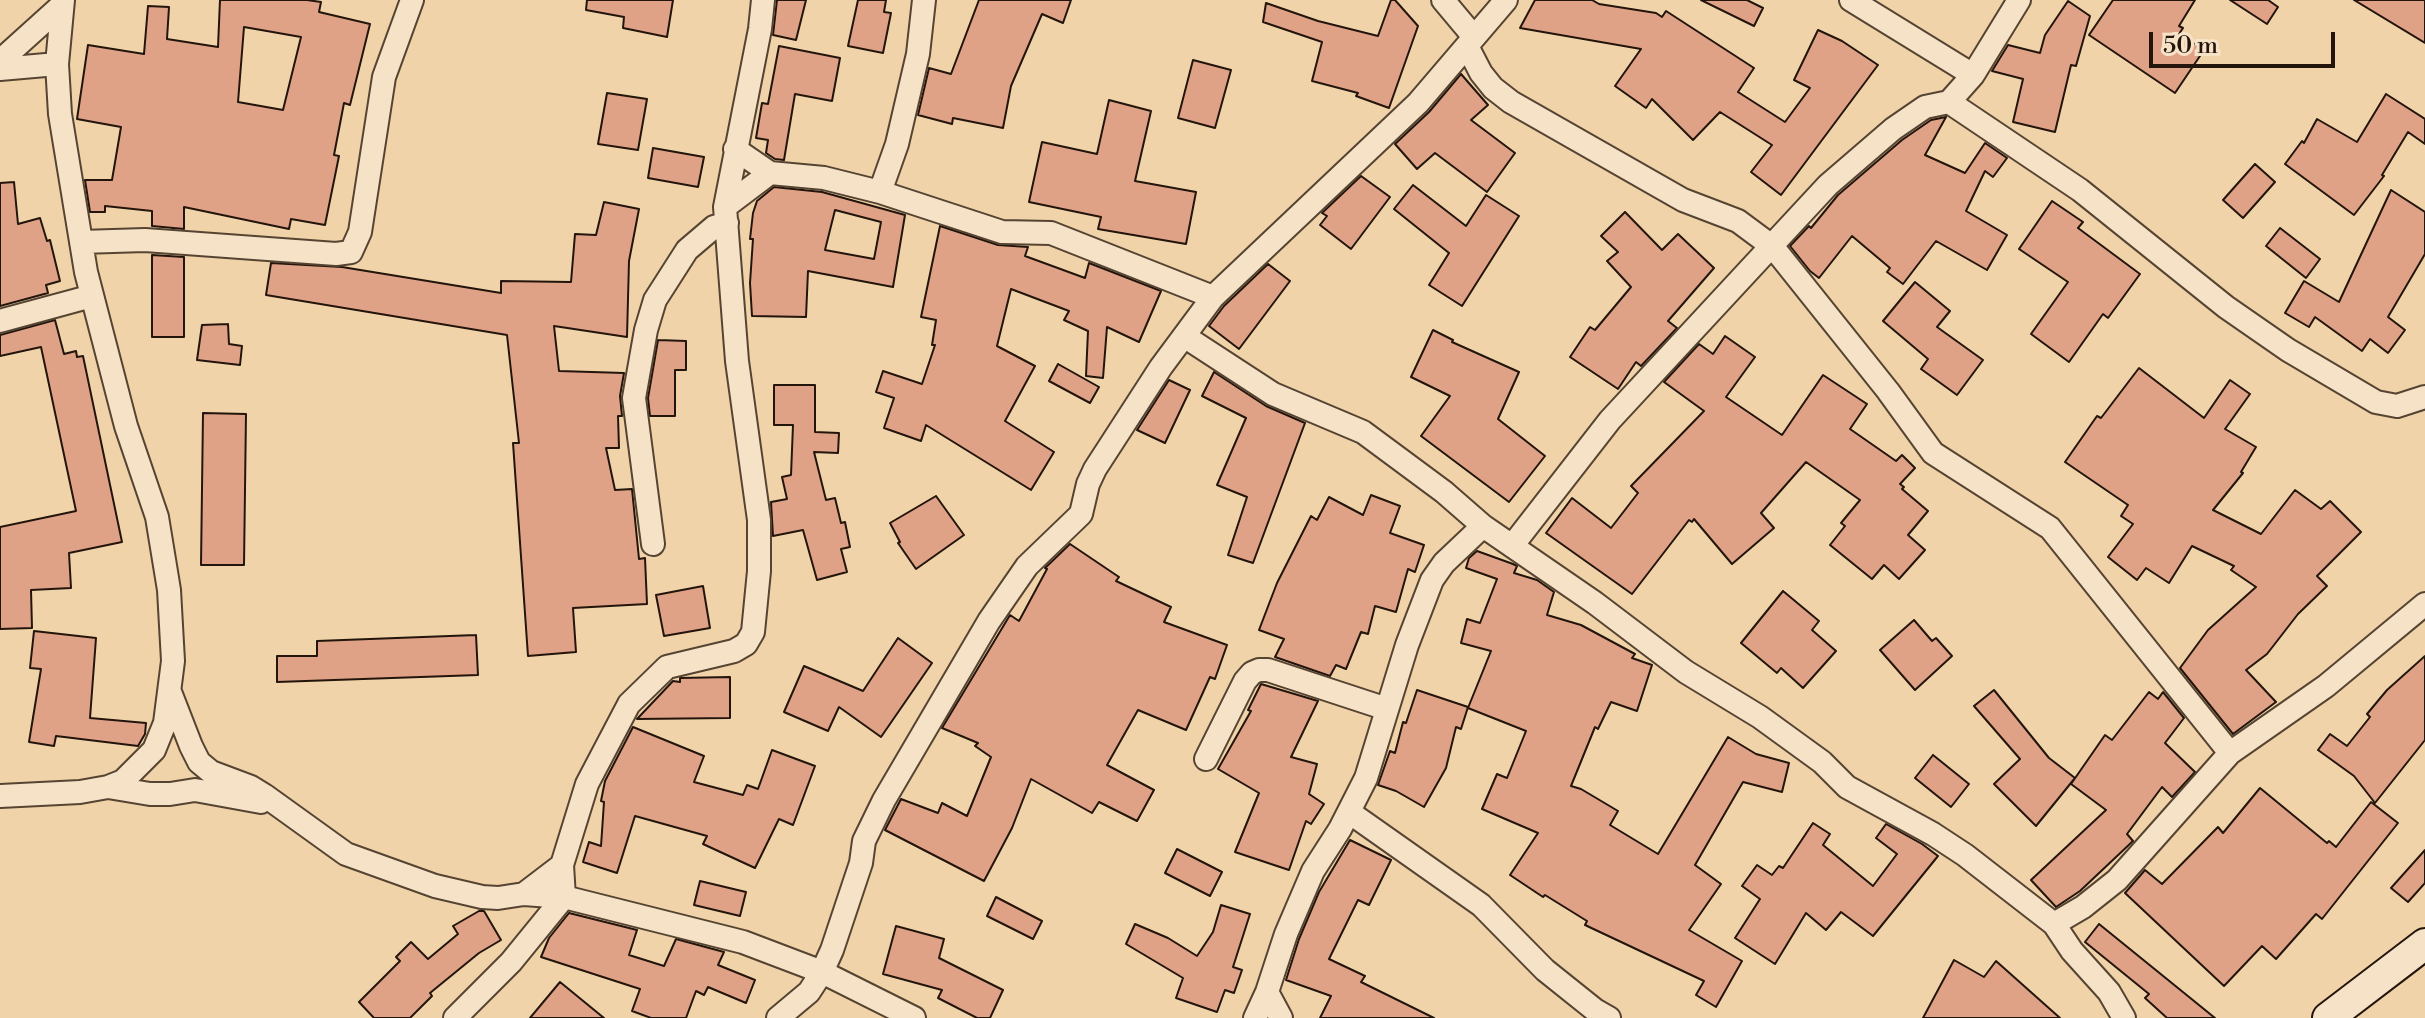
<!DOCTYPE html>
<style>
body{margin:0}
#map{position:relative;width:2425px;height:1018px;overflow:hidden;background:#f1d3a9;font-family:"Libre Bodoni",serif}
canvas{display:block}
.scale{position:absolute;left:2149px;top:32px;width:186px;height:36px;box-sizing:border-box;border:4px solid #23150c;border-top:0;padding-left:10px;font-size:24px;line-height:28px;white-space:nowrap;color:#23150c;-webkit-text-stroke:6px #f6e2c7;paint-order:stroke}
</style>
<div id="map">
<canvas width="2425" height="1018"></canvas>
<div class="scale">50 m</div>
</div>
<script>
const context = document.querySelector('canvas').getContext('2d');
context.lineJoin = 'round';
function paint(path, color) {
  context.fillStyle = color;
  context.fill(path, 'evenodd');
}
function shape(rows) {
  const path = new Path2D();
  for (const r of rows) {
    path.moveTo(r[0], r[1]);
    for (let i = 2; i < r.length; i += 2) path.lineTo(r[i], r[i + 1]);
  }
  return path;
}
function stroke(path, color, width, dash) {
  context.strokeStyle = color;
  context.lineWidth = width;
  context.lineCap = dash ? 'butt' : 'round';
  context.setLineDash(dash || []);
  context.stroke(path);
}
const building = shape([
 [220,0,307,0,321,2,319,12,370,24,350,105,344,103,334,155,339,156,325,225,291,219,289,229,184,207,184,229,152,226,152,211,105,206,105,212,90,212,85,180,112,180,121,127,77,119,88,45,144,54,148,6,169,7,167,39,218,47,220,0],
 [244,27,301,37,283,110,238,102,244,27],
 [587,0,673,0,667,37,623,28,624,17,586,10,587,0],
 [777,0,806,0,796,40,773,35,777,0],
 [858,0,886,0,884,12,891,13,883,53,848,46,858,0],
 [979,0,1071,0,1063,23,1042,14,1011,86,1003,128,953,118,952,124,918,115,929,68,951,74,979,0],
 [1391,0,1395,0,1418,26,1389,108,1356,96,1358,93,1312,81,1322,42,1263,22,1266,3,1318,21,1378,36,1391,0],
 [1535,0,1592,0,1599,4,1656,13,1662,17,1666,11,1754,68,1738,92,1785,122,1810,88,1794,80,1818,30,1842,41,1878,65,1781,195,1751,172,1772,145,1720,112,1693,140,1652,99,1646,108,1615,86,1641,49,1520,28,1535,0],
 [1701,0,1747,0,1763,8,1754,26,1701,0],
 [2113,0,2195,0,2179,26,2183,28,2179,34,2204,50,2175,93,2089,35,2113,0],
 [2230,0,2268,0,2278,7,2267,24,2230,0],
 [2354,0,2425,0,2425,43,2354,0],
 [2068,1,2090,16,2076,66,2071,65,2055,132,2013,122,2023,79,1992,71,2008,45,2040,53,2045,35,2068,1],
 [779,46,840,58,832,101,795,94,784,160,775,159,766,153,768,140,756,138,762,103,768,104,779,46],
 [1193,60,1231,70,1215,128,1178,118,1193,60],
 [1461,74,1488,105,1471,120,1515,153,1487,192,1435,153,1417,169,1395,144,1429,112,1461,74],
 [607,93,647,99,638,150,598,144,607,93],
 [2386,94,2425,119,2425,144,2408,132,2382,175,2384,176,2354,215,2285,164,2302,141,2304,143,2317,119,2357,142,2386,94],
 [1109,100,1151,111,1135,181,1196,192,1186,244,1098,229,1101,217,1029,202,1042,142,1097,154,1109,100],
 [1946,117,1925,155,1965,173,1985,143,2007,158,1993,177,1985,171,1966,211,2007,235,1987,270,1936,241,1903,284,1887,272,1890,268,1852,236,1819,278,1810,271,1790,246,1809,226,1811,228,1838,195,1902,140,1931,120,1946,117],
 [653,148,704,157,698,187,648,178,653,148],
 [2255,164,2275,182,2243,218,2223,200,2255,164],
 [1361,176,1390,197,1351,249,1320,225,1327,216,1322,213,1361,176],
 [14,182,18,224,40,218,47,241,50,240,60,281,46,285,48,293,0,306,0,183,14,182],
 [1413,185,1466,226,1486,195,1519,216,1462,306,1429,285,1449,253,1394,209,1413,185],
 [774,187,822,192,905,215,893,287,808,271,806,317,752,316,750,283,753,239,750,239,753,213,757,201,774,187],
 [835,210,881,222,874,259,825,250,835,210],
 [2391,190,2425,212,2425,254,2388,317,2405,330,2388,353,2370,339,2362,351,2315,317,2309,327,2285,313,2304,281,2339,302,2391,190],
 [2052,201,2083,222,2078,228,2140,274,2108,318,2103,314,2069,362,2031,334,2068,282,2019,249,2052,201],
 [604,202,639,209,629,261,627,337,554,326,559,371,624,373,620,396,622,416,618,416,619,448,606,448,615,490,632,489,639,559,645,558,647,604,573,608,576,652,528,656,513,443,519,443,507,335,266,295,271,263,342,267,501,293,501,281,571,282,575,234,596,235,604,202],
 [1625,212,1662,250,1678,234,1714,268,1668,321,1677,328,1641,366,1636,362,1618,389,1570,357,1590,327,1595,330,1631,287,1607,261,1618,252,1601,236,1625,212],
 [940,226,998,245,1028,247,1025,256,1085,278,1089,263,1161,291,1139,342,1107,327,1103,378,1086,376,1088,331,1064,320,1069,311,1011,289,997,346,1035,366,1005,421,1054,452,1031,490,926,425,921,441,884,428,894,398,876,392,883,371,922,384,935,345,932,345,936,320,921,317,940,226],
 [2280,228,2320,259,2306,278,2266,246,2280,228],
 [152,255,184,257,184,337,152,337,152,255],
 [1268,264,1290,281,1239,349,1209,326,1224,306,1268,264],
 [1915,282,1950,311,1937,327,1983,360,1957,395,1921,369,1928,359,1883,321,1915,282],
 [55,320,64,354,76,351,77,357,83,356,122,542,69,553,71,588,31,590,32,628,0,629,0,527,76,511,41,347,0,356,0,335,55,320],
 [228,324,229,344,242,346,240,365,197,360,202,325,228,324],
 [1433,330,1453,340,1452,342,1519,372,1498,419,1545,456,1509,502,1421,436,1450,396,1411,377,1433,330],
 [1725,336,1755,357,1726,397,1782,435,1823,375,1867,404,1850,429,1896,461,1902,455,1915,468,1900,484,1904,487,1902,489,1928,511,1908,535,1925,550,1899,579,1884,565,1872,579,1830,545,1845,526,1841,523,1860,500,1806,462,1761,513,1774,528,1732,564,1694,519,1692,522,1689,520,1632,594,1546,533,1572,498,1611,528,1638,493,1631,486,1704,411,1664,382,1699,344,1713,354,1725,336],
 [658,340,686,341,686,370,675,370,675,416,650,416,648,398,658,340],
 [1058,364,1099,387,1090,403,1049,381,1058,364],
 [2139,368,2204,418,2230,380,2250,394,2225,429,2256,447,2241,472,2243,473,2213,510,2261,534,2295,490,2321,509,2330,501,2361,532,2317,576,2327,586,2298,614,2267,654,2246,670,2276,702,2233,734,2180,668,2208,630,2256,587,2231,570,2234,566,2192,546,2169,583,2146,568,2137,580,2108,557,2133,524,2121,516,2128,505,2065,462,2097,416,2101,418,2139,368],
 [1214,372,1266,406,1305,423,1253,563,1228,555,1247,497,1217,485,1246,418,1202,396,1214,372],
 [1169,380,1190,390,1165,443,1137,430,1169,380],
 [774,385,815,385,815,432,839,433,838,453,814,452,826,500,835,498,841,523,845,522,850,547,841,549,847,572,817,580,803,530,773,536,771,502,787,499,782,477,791,475,793,425,774,425,774,385],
 [203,413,246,414,244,565,201,565,203,413],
 [1371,495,1400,506,1390,533,1424,545,1415,572,1408,569,1396,612,1375,606,1368,634,1361,632,1346,669,1336,665,1330,676,1275,657,1284,639,1259,630,1277,583,1311,516,1317,520,1329,497,1363,515,1371,495],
 [936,496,964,535,916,569,898,543,900,542,890,523,936,496],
 [1070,544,1119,577,1116,581,1171,607,1164,622,1227,645,1215,679,1210,677,1186,730,1138,710,1107,765,1154,790,1137,821,1099,802,1092,813,1031,779,1012,828,984,881,885,830,901,799,938,813,942,803,967,816,991,757,975,746,978,743,942,728,1010,615,1019,621,1047,569,1045,568,1070,544],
 [1477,551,1513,564,1517,566,1514,573,1537,580,1554,592,1547,615,1581,625,1635,654,1632,658,1652,665,1637,711,1611,702,1598,729,1595,727,1571,786,1581,789,1618,811,1610,825,1658,854,1728,737,1756,754,1789,763,1782,792,1743,782,1695,865,1721,884,1689,930,1742,961,1716,1007,1696,995,1704,981,1585,925,1587,921,1545,895,1543,897,1510,875,1538,833,1482,809,1497,774,1507,778,1526,731,1468,708,1491,651,1461,643,1467,619,1480,623,1497,579,1466,568,1469,558,1477,551],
 [703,586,710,628,664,636,656,595,703,586],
 [1783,591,1819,621,1812,630,1836,651,1803,688,1781,668,1777,673,1741,643,1783,591],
 [1914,620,1932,641,1936,638,1952,656,1915,690,1880,650,1914,620],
 [34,631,96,638,90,718,146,723,145,734,138,746,56,736,54,746,29,742,41,669,30,668,34,631],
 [476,635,478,675,277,682,277,656,317,656,317,641,476,635],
 [898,638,932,663,881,737,839,707,828,731,784,712,804,666,863,691,898,638],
 [2425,656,2425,740,2375,803,2354,776,2318,750,2330,734,2347,746,2370,717,2367,714,2387,690,2425,656],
 [730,677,730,718,637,719,673,681,680,682,680,678,730,677],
 [1261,684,1318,701,1291,757,1317,764,1309,794,1324,804,1311,824,1306,821,1289,870,1235,852,1259,793,1218,769,1251,711,1248,710,1261,684],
 [1417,690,1468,707,1461,729,1456,727,1446,768,1424,807,1396,791,1378,785,1390,751,1395,753,1403,722,1406,723,1417,690],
 [1994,690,2049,758,2075,778,2036,826,1994,784,2020,759,1974,706,1994,690],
 [2149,692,2158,699,2163,692,2184,718,2165,743,2195,772,2172,797,2162,787,2127,834,2133,841,2080,891,2056,907,2031,880,2106,810,2071,784,2105,735,2112,740,2149,692],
 [633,727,704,756,694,782,743,795,747,785,758,789,772,750,815,766,793,825,779,819,755,868,703,844,707,836,635,816,617,873,583,862,589,842,601,846,604,802,601,801,605,781,633,727],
 [1933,755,1969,784,1951,807,1915,778,1933,755],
 [2260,788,2327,843,2329,841,2336,847,2371,802,2398,823,2322,919,2316,914,2276,959,2262,946,2224,986,2125,893,2145,870,2162,884,2218,827,2223,833,2260,788],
 [1813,823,1830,834,1823,845,1873,886,1897,854,1876,838,1886,824,1922,844,1938,856,1873,936,1841,912,1826,930,1806,913,1775,964,1735,938,1760,899,1742,886,1757,865,1772,875,1779,866,1783,868,1813,823],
 [1350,840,1391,860,1369,905,1358,900,1329,959,1365,976,1361,982,1434,1018,1320,1018,1331,996,1286,980,1299,939,1319,892,1350,840],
 [1177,849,1222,872,1210,896,1165,873,1177,849],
 [2425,850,2425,883,2408,902,2391,888,2425,850],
 [700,881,746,892,740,916,694,905,700,881],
 [996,897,1042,921,1033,939,987,916,996,897],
 [1221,905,1250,914,1233,967,1242,970,1234,993,1225,990,1217,1012,1176,998,1183,978,1126,944,1135,924,1168,938,1197,956,1213,932,1221,905],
 [479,911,484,911,501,940,479,953,430,993,432,996,410,1018,374,1018,359,1002,400,961,396,957,411,942,428,959,458,934,453,926,479,911],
 [569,913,637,930,629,955,664,966,676,939,724,952,718,965,755,980,746,1003,708,987,704,995,696,991,686,1018,651,1018,632,1011,640,989,541,957,549,938,569,913],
 [2099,924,2215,1018,2167,1018,2145,998,2149,994,2085,942,2099,924],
 [896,926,944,939,939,958,1003,990,990,1018,977,1018,938,998,942,990,883,974,896,926],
 [1954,960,1984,977,1996,961,2060,1018,1923,1018,1954,960],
 [560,982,604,1018,530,1018,560,982]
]);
paint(building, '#dfa287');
stroke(building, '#23150c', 2);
const minor = shape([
 [1443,0,1474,37],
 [1851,0,1973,75],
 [1467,46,1481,73,1493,88,1511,102,1683,200,1738,221,1773,247,1888,391,1933,453,2050,528,2230,753],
 [0,61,61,6],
 [0,69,57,64],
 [1949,102,2080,190,2226,307,2288,350,2376,402,2397,406,2425,397],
 [735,149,770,173,824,178,880,192,897,144,918,54,924,0],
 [880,192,1002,232,1051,233,1213,297],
 [725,207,770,173],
 [81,242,145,240,336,254,351,252,360,232,384,77,412,0],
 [0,321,92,296],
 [1184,336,1273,394,1363,432,1444,492,1483,526,1595,603,1686,672,1760,717,1822,762,1847,787,1933,834,1965,855,2054,924,2072,951,2109,992,2124,1018],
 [653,544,634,398,646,330,655,300,687,250,714,227,727,223],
 [1512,546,1610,420,1828,185,1893,129,1925,107,1949,102,1973,75,2019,0],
 [170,692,191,746,199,762,211,772,251,787,264,795,346,854,435,886,482,897,498,898,524,894,564,897,743,942,822,972,914,1018],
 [1206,759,1245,681,1252,673,1259,670,1268,670,1387,709],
 [108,787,150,794,170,794,195,790,261,802],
 [0,796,80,792,108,787,123,781,154,750,165,723,173,661,169,590,157,517,126,426,86,272,60,114,57,64,63,0],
 [1349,812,1481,905,1545,970,1595,1010,1609,1018],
 [562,865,587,784,629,704,667,667,734,651,746,644,753,632,759,571,759,520,737,361,725,207,760,29,763,0],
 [2054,924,2083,907,2117,880,2230,753,2326,686,2425,604],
 [1267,992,1281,1018],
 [455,1018,511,962,564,897,562,865,524,894],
 [778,1018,809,992,822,972,832,950,861,863,864,841,884,800,989,621,1027,566,1081,514,1088,484,1095,469,1161,367,1213,297,1418,103,1506,0],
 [1255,1018,1267,992,1286,934,1313,871,1340,829,1366,778,1407,645,1432,580,1444,563,1483,526]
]);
const secondary = shape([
 [2328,1018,2425,944]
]);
stroke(minor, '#564433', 26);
stroke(secondary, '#23150c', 34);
stroke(minor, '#f6e2c7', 22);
stroke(secondary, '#f6e2c7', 30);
</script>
